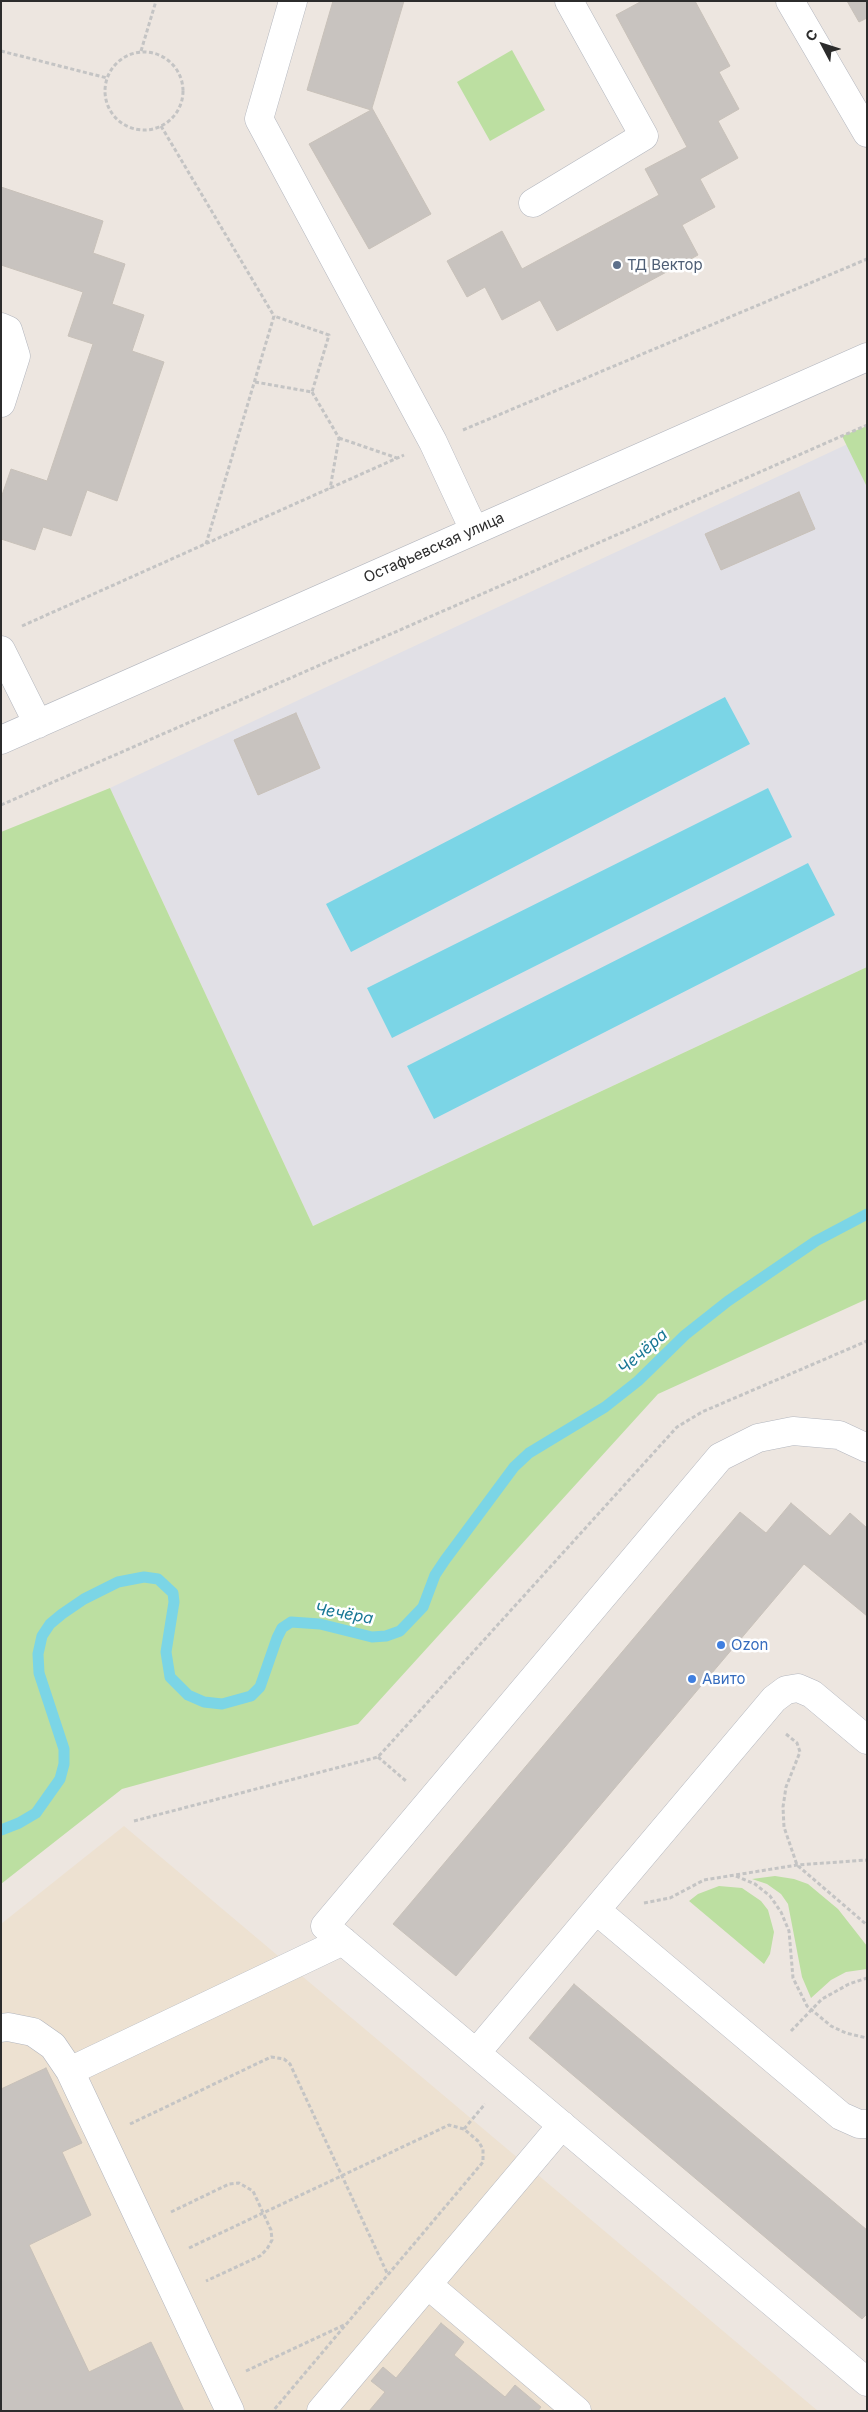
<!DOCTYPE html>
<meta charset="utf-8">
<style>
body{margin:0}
#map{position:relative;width:868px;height:2412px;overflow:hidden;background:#ede6e0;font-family:Inter,sans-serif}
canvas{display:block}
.frame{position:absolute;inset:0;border:2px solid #2c2c2c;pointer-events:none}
.north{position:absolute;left:798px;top:20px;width:50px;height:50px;-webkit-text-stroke:4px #fff;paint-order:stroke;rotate:310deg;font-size:14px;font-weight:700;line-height:20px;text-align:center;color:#2c2c2c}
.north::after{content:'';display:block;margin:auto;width:18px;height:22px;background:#2c2c2c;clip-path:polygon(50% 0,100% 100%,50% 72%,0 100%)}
</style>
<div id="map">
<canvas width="868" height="2412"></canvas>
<div class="frame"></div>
<div class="north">С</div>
</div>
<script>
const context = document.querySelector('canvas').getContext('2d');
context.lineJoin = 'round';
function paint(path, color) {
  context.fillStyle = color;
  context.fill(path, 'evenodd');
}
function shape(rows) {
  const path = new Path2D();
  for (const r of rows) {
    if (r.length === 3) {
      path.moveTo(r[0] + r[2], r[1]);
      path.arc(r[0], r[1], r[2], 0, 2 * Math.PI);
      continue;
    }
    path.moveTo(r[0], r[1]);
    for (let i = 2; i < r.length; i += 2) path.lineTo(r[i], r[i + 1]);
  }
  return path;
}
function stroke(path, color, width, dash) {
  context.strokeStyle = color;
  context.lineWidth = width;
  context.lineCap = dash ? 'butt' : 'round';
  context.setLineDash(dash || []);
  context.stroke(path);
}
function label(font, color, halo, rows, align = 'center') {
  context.font = font + ' Inter,sans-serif';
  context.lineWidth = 5;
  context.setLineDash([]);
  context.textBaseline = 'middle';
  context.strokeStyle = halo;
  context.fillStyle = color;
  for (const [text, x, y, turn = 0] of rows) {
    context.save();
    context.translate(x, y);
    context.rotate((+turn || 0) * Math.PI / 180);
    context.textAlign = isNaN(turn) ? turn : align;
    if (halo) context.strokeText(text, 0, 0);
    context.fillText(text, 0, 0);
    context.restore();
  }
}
paint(shape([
 [852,442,867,475,867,967,313,1226,110,788]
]), '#e1e0e6');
paint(shape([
 [124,1826,818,2411,1,2411,1,1924]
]), '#ede1d1');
paint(shape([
 [512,50,545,110,490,141,457,82],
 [867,426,867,487,842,436],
 [110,788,313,1226,867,967,867,1299,658,1394,358,1724,122,1789,1,1884,1,832],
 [775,1876,794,1879,808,1884,838,1909,867,1946,867,1969,846,1972,831,1980,811,1998,802,1977,788,1904,781,1894,767,1884,752,1879],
 [719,1886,742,1888,761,1901,768,1910,774,1932,770,1954,764,1964,689,1901,698,1894]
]), '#bcdfa1');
paint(shape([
 [725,697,750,744,351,952,326,904],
 [768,788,792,837,392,1038,367,988],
 [808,863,835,915,434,1119,407,1066]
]), '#7bd5e6');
stroke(shape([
 [1,1830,19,1823,36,1813,60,1779,64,1764,64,1749,39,1673,38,1654,42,1636,50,1624,62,1614,84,1599,118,1582,144,1577,158,1579,173,1593,174,1602,166,1652,170,1677,188,1695,204,1702,222,1704,251,1696,260,1687,277,1638,282,1628,291,1622,320,1624,372,1637,386,1636,400,1631,423,1607,435,1575,445,1560,514,1467,529,1453,605,1407,638,1381,685,1335,728,1301,816,1241,867,1214]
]), '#7bd5e6', 11);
const building = shape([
 [333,1,404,1,372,108,431,214,369,249,309,144,371,110,307,90,333,1],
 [642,1,695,1,730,66,719,72,739,109,718,121,738,158,700,179,715,207,682,225,698,255,557,331,540,300,502,320,485,287,467,297,447,261,502,231,522,269,659,195,645,169,687,147,616,15,642,1],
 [847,1,867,1,867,18,859,22,847,1],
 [1,187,103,221,93,253,125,264,112,304,144,315,132,351,164,362,117,501,87,490,71,536,43,527,35,550,1,539,1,498,11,469,47,481,93,344,68,336,83,292,1,265,1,187],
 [799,492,815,529,721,570,705,534,799,492],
 [296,713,320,768,258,795,234,740,296,713],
 [791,1503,830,1536,850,1513,867,1528,867,1616,804,1564,456,1976,393,1924,740,1512,766,1533,791,1503],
 [574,1984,867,2230,867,2314,862,2319,529,2038,574,1984],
 [46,2068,82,2143,62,2152,91,2215,29,2245,89,2372,151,2342,184,2411,1,2411,1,2089,46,2068],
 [441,2323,464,2342,454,2355,505,2397,515,2385,541,2407,538,2411,369,2411,385,2392,371,2381,383,2367,396,2378,441,2323]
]);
paint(building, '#c8c3bf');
stroke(building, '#c8c1b9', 1);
const minor = shape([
 [293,1,259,119,433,442,474,530],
 [790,1,867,133],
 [533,203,644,136,569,1],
 [1,327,8,330,16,356,1,403],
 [1,650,38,724],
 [1,740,867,357],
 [867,1448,839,1435,793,1431,758,1438,720,1457,325,1926,867,2382],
 [867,1740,812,1694,798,1688,786,1690,774,1699,596,1910,841,2116,859,2124,867,2124],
 [1,2028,8,2027,33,2032,53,2046,70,2071,230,2411],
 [476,2053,596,1910],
 [70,2071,343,1941],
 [428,2285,577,2411],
 [321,2411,562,2125]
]);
stroke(minor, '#b3b6be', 29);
stroke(shape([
 [1,51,107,78],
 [141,51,156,1],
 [144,91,39],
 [161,126,274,316,206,544],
 [255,382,312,392,329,335,274,316],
 [312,392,339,438,330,489],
 [463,430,867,259],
 [339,438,397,458],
 [22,626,404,455],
 [1,805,867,425],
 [786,1734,797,1743,800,1752,786,1787,783,1807,784,1827,797,1865,867,1925],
 [378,1757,406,1781],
 [134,1821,378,1757,677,1427,702,1412,867,1341],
 [736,1876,755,1884,770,1896,781,1912,789,1931,793,1978,807,2006,831,2026,846,2033,867,2038],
 [644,1903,670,1898,704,1880,797,1865,867,1860],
 [791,2031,822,1999,849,1984,867,1978],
 [130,2124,271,2057,284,2059,290,2064,388,2275],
 [464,2129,485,2104],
 [171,2212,229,2184,239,2183,253,2191,271,2230,272,2240,267,2249,260,2256,206,2281],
 [189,2248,449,2125,464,2129,478,2141,483,2149,483,2162,273,2411],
 [246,2371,344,2325]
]), '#c4c4c4', 3, [4, 2.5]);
stroke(minor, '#fff', 28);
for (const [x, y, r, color] of [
 [617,265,5,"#5c6f8a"],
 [721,1645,5,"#3f7fe0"],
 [692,1679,5,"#3f7fe0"]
]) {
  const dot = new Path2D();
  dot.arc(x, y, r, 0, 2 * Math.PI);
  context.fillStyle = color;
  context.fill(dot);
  stroke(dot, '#fff', 2);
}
label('15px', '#4e5e75', '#fff', [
 ["ТД Вектор",627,265]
], 'left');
label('15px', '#2c2c2c', '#fff', [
 ["Остафьевская улица",434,548,-24]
]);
label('15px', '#366cbe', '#fff', [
 ["Ozon",731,1645],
 ["Авито",702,1679]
], 'left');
label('italic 16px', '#187795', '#fff', [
 ["Чечёра",643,1352,-41],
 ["Чечёра",344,1614,10]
]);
</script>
